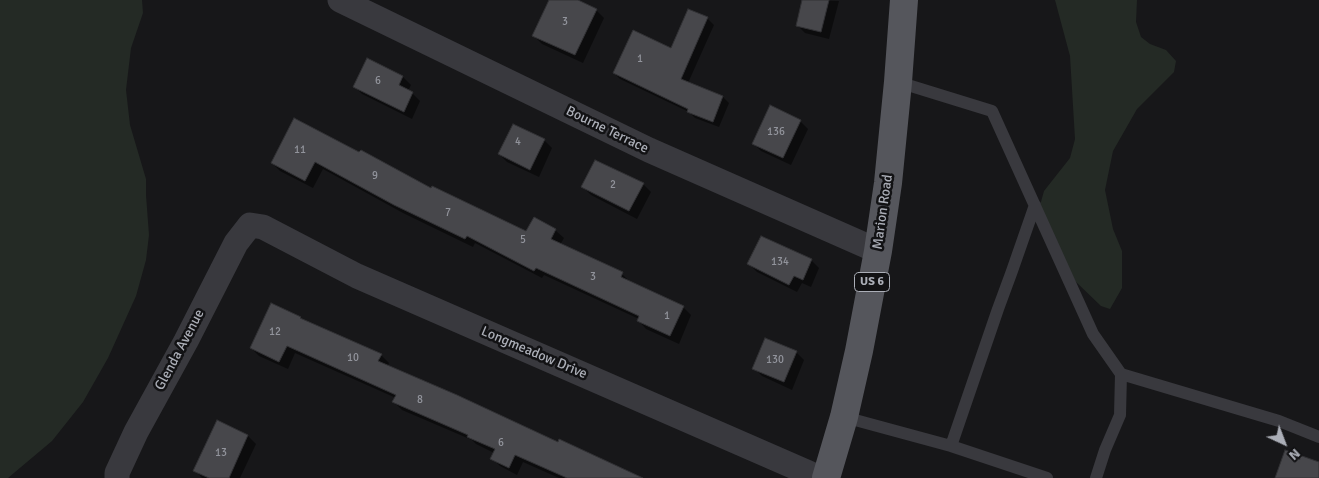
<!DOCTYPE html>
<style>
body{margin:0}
#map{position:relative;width:1319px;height:478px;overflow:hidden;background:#171719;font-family:Signika,sans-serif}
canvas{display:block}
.north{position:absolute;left:1259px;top:418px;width:50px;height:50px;-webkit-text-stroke:4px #121214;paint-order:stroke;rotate:137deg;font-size:14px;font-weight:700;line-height:20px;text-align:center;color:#abaeb7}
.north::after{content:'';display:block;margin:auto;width:18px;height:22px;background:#abaeb7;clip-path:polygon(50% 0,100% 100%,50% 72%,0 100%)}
</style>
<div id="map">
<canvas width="1319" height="478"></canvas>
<div class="north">N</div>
</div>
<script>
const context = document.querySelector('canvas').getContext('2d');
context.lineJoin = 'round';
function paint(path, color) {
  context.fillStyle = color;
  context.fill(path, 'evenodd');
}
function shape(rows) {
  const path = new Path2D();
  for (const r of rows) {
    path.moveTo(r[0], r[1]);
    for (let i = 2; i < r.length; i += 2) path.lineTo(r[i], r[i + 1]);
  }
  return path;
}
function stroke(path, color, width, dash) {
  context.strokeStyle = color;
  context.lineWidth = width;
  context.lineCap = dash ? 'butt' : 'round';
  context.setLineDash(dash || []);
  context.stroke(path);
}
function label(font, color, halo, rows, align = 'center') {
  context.font = font + ' Signika,sans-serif';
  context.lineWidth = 5;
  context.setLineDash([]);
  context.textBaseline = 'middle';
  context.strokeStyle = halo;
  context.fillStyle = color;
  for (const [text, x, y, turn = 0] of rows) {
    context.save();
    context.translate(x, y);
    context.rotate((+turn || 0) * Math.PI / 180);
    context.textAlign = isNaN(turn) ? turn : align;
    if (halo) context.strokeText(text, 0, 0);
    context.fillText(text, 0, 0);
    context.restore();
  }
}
paint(shape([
 [0,0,142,0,143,13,131,48,126,90,130,125,146,179,146,195,149,235,146,260,136,296,108,358,83,402,52,441,8,478,0,478],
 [1055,0,1137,0,1136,22,1141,37,1150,44,1166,50,1176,61,1174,72,1137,109,1113,151,1105,190,1113,229,1122,251,1122,288,1110,309,1101,306,1075,281,1037,216,1044,191,1070,158,1075,139,1070,56]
]), '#242a25');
paint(shape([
 [551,0,575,0,596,10,604,18,583,63,542,44,534,36],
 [802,0,839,1,829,39,805,33,797,25],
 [707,18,714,25,688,83,723,97,729,103,719,127,695,118,689,112,620,79,614,73,671,50],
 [368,60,403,77,411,85,408,91,412,93,420,101,412,119,362,94,354,86],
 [295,120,431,190,526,233,555,230,564,238,560,245,622,274,630,282,683,307,691,315,679,344,646,329,638,320,639,319,544,275,542,278,475,243,473,247,403,213,323,169,313,188,280,171,272,163],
 [800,121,808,129,791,165,761,151,753,143],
 [544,140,552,148,539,177,507,162,499,154],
 [643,184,651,192,637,219,591,195,583,187],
 [811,260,819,268,811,287,802,283,797,292,757,272,749,264],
 [300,318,303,320,381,355,389,363,387,367,559,444,640,478,559,478,523,462,517,475,500,466,492,458,494,453,476,444,472,440,402,410,394,402,396,398,295,353,288,369,259,356,251,348],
 [796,352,804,360,792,390,762,376,754,368],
 [218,422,248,436,256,444,240,478,202,478,195,470]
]), '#0007');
const building = shape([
 [549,0,578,0,597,9,575,55,532,36,549,0],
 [802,0,829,0,821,32,796,26,802,0],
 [688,9,708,17,681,79,723,96,713,122,687,112,688,109,613,73,633,30,671,48,688,9],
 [367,58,403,76,399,85,413,92,404,112,353,87,367,58],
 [770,105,801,120,783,158,752,144,770,105],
 [294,118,359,152,361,150,431,188,432,186,526,231,534,217,556,229,551,239,623,272,621,277,684,306,670,336,637,321,639,316,536,268,534,271,467,236,465,239,394,205,315,162,305,181,271,163,294,118],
 [513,124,545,139,530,170,498,154,513,124],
 [595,160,644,183,629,211,581,187,595,160],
 [761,236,812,259,803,280,794,276,789,285,747,264,761,236],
 [271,303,301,317,300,318,382,354,378,361,457,395,558,442,559,439,643,478,567,478,515,455,509,468,490,459,495,449,467,437,468,435,392,402,396,395,287,346,279,362,250,348,271,303],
 [765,338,797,351,784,382,752,369,765,338],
 [217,420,248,435,229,478,209,478,193,471,217,420],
 [1285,450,1319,462,1319,478,1275,478,1285,450]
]);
paint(building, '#47474b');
stroke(building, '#323235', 1);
stroke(shape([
 [898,82,992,111,1093,334,1121,374,1120,415,1105,450,1096,478],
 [1121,374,1279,421,1319,437],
 [844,417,951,446,1047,478],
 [951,446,998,309,1012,271,1035,205]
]), '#39393e', 12);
stroke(shape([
 [340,0,649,150,878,251],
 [117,478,117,473,136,432,186,341,236,243,250,225,263,227,357,276,820,478]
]), '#39393e', 25);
stroke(shape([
 [826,478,844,417,859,351,878,251,888,183,898,82,904,0]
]), '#55565c', 28);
label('11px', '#92949c', null, [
 ["3",565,22],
 ["1",640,59],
 ["6",378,81],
 ["136",776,132],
 ["4",518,142],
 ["11",300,150],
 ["9",375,176],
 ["2",613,185],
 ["7",448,213],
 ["5",523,240],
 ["134",780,262],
 ["3",593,277],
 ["1",667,316],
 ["12",275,332],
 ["10",353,358],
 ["130",775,360],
 ["8",420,400],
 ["6",501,443],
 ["13",221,453]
]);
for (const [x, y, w] of [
 [872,282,35]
]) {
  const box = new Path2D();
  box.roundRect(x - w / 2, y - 9.5, w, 19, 4);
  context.fillStyle = '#121214';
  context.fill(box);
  stroke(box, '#abaeb7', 1);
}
label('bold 12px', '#abaeb7', null, [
 ["US 6",872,282]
]);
label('14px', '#abaeb7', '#121214', [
 ["Bourne Terrace",607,130,26],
 ["Marion Road",883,212,-82],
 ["Glenda Avenue",180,350,-62],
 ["Longmeadow Drive",534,353,23]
]);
</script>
